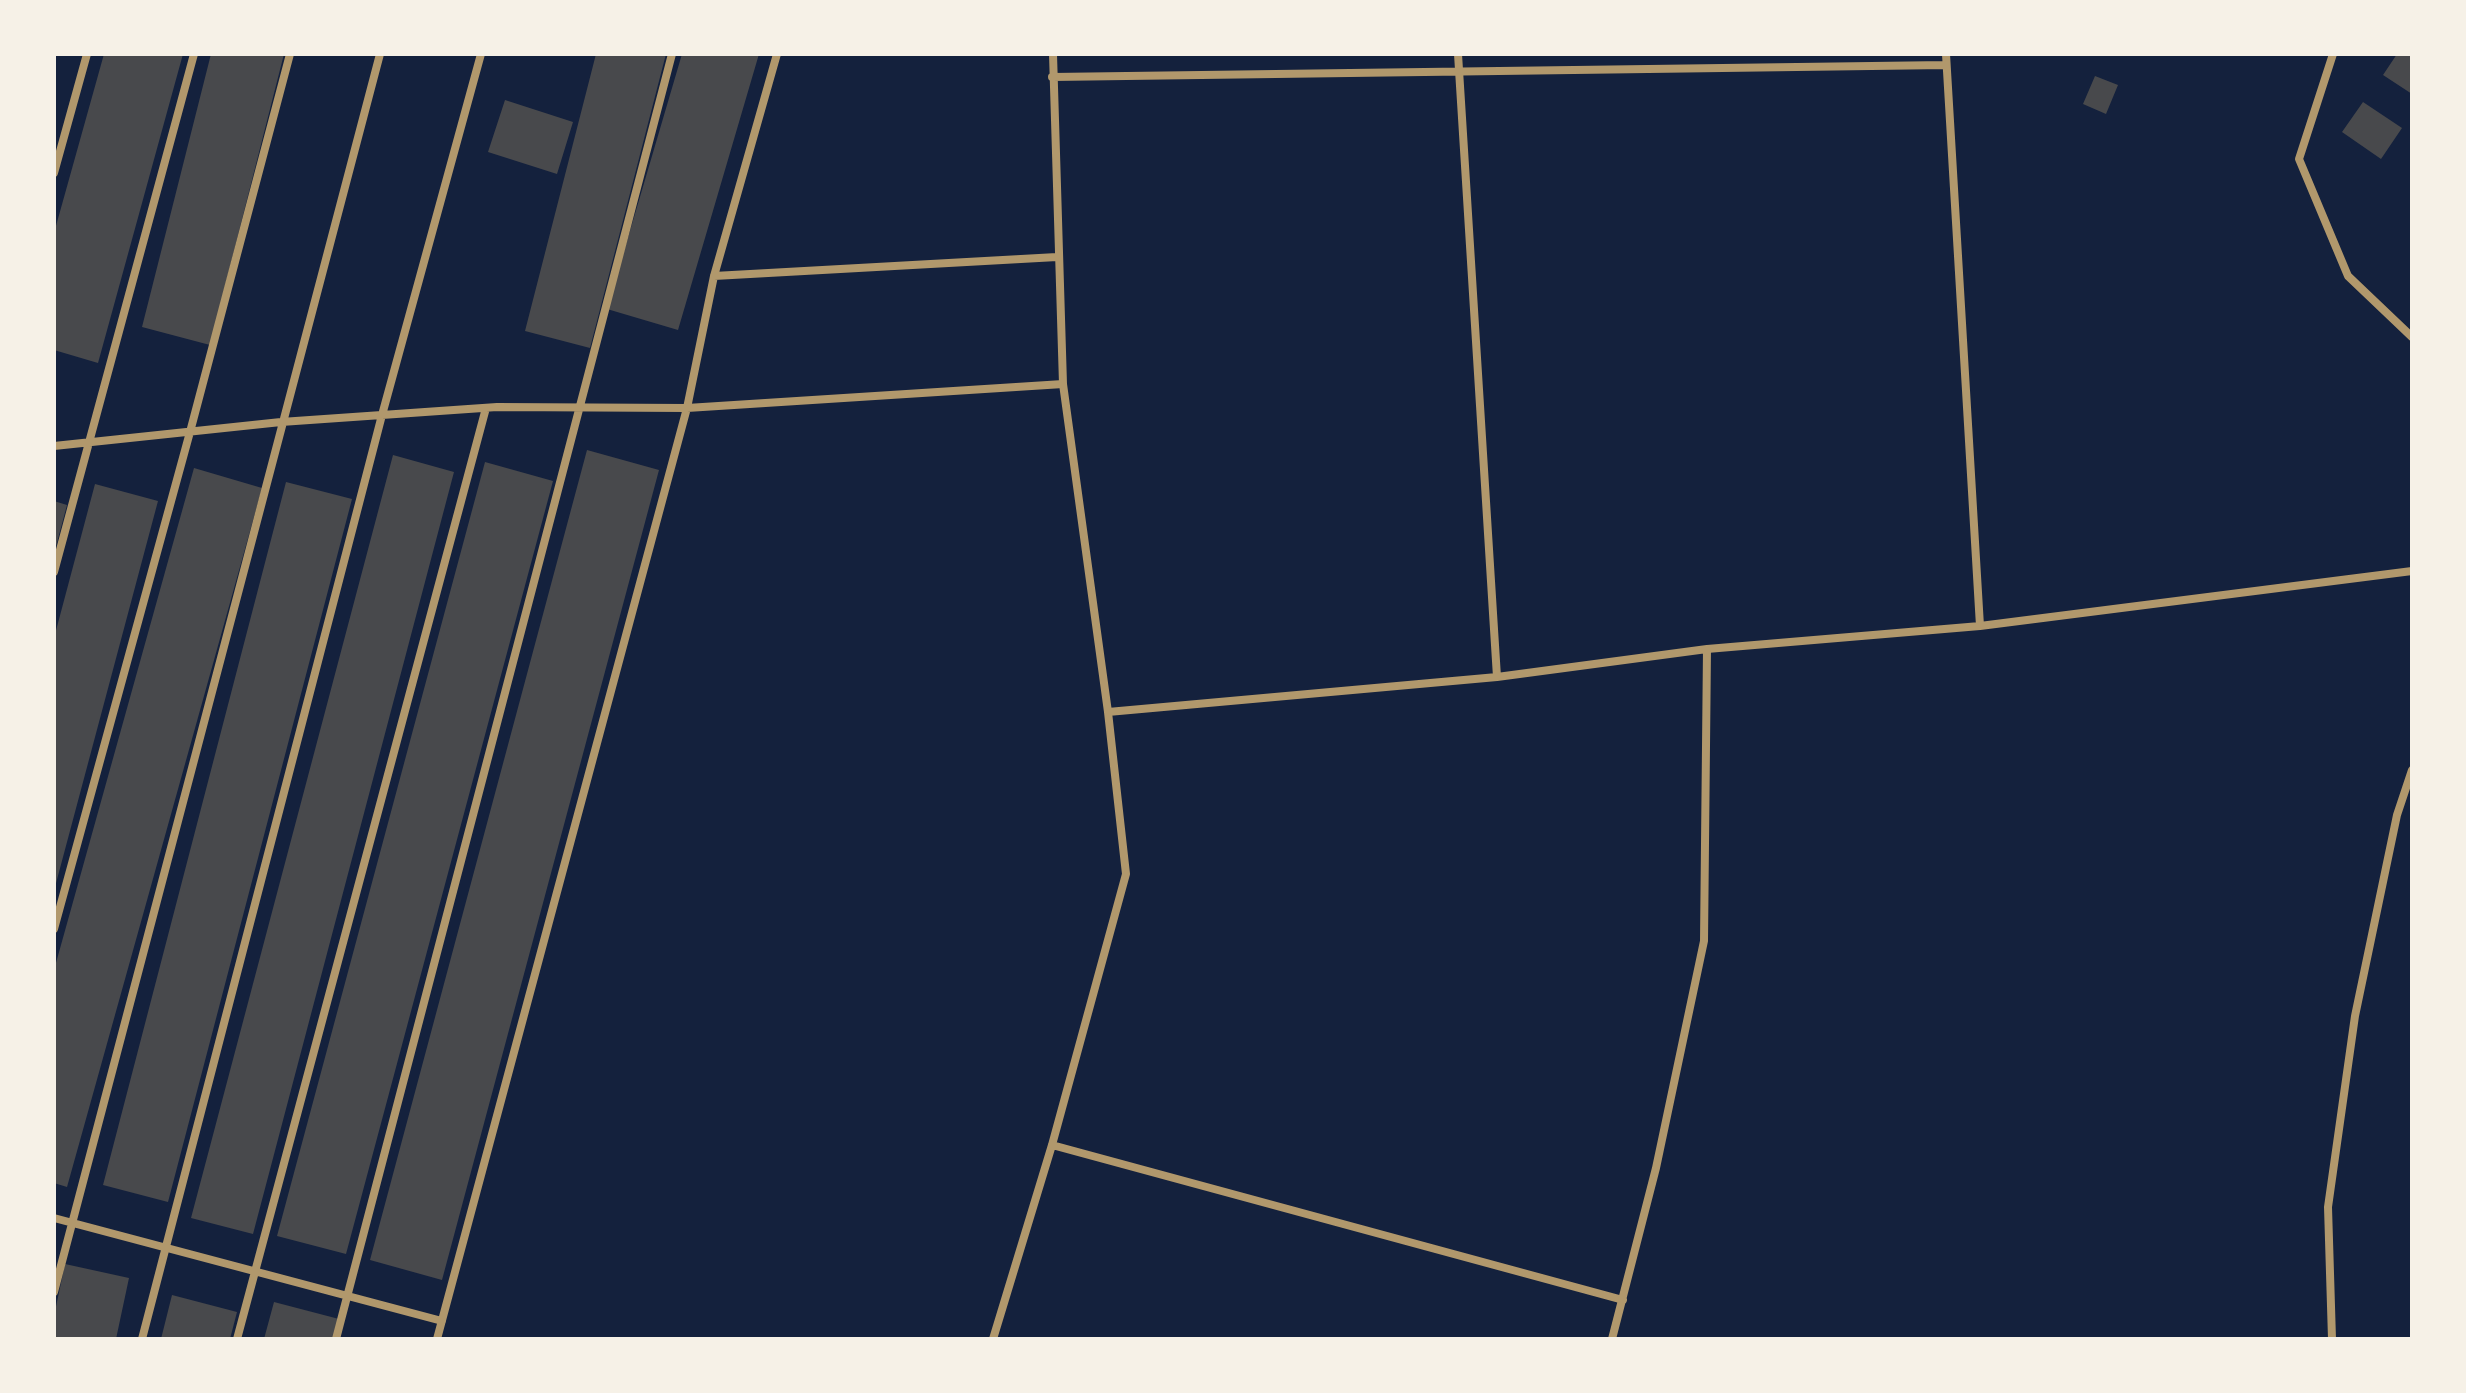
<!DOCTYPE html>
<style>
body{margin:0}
#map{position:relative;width:2466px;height:1393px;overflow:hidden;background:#14213d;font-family:"PT Sans",sans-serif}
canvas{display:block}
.frame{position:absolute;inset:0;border:56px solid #f6f1e7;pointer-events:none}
</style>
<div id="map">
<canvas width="2466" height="1393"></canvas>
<div class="frame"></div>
</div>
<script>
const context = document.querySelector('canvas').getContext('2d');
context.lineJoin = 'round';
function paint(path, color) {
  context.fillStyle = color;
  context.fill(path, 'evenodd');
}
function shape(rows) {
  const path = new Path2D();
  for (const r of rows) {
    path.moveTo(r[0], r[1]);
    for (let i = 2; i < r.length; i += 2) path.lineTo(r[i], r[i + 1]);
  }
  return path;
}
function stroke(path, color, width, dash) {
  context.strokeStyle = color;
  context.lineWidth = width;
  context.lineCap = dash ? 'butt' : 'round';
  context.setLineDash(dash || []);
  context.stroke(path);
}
paint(shape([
 [104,54,183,54,98,363,54,350,54,233],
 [211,54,284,54,210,345,142,327],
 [596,54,666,54,590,348,525,331],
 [682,54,759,54,678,330,607,309],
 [2397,54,2412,54,2412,94,2383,75],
 [2095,76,2118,85,2106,114,2083,104],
 [505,100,573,122,557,174,488,152],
 [2363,102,2402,128,2381,159,2342,132],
 [587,450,659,470,442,1280,370,1260],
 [393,455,454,472,253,1234,191,1218],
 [485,462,553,481,346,1254,277,1236],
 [194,468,262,488,67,1187,54,1183,54,970],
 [286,482,352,499,168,1202,103,1185],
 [95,484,158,501,55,887,54,638],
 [54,501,67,505,55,550,54,550],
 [65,1264,129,1278,116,1339,54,1339,54,1316],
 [172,1295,237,1312,230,1339,161,1339],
 [274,1302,339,1319,333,1339,264,1339]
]), '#48494c');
stroke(shape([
 [1458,54,1497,677],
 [1946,54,1980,626],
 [2333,54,2299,159,2348,276,2412,337],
 [1052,77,1946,65],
 [54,173,87,54],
 [714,276,1057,257],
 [54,446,281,422,497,407,687,408,1063,384],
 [54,572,194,54],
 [1108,712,1497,677,1707,649,1980,626,2412,571],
 [54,929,190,432,290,54],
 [1052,1145,1623,1300],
 [54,1218,442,1321],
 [54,1292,380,54],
 [142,1339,382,415,481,54],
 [237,1339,486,408],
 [336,1339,672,54],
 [437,1339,687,408,714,276,777,54],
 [993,1339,1052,1145,1126,874,1108,712,1063,384,1053,54],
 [1612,1339,1656,1168,1704,941,1707,649],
 [2332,1339,2328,1207,2355,1016,2397,815,2412,770]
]), '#b1986c', 8);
</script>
